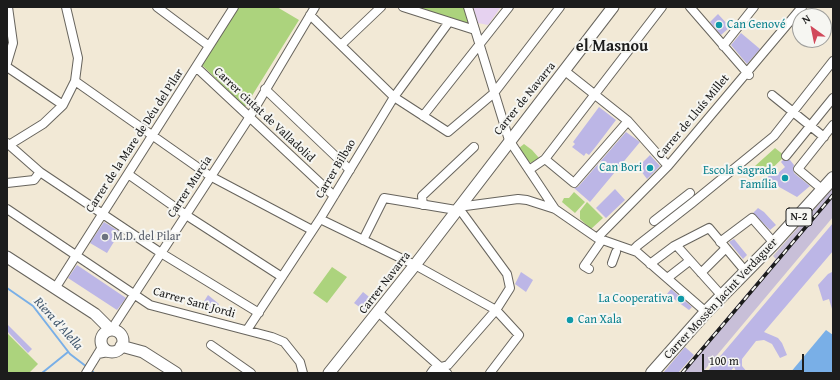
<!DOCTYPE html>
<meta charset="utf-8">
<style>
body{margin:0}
#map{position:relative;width:840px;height:380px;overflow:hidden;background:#f2e9d6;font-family:"Gentium Book Plus",serif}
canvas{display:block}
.frame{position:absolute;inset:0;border:8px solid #1c1c1c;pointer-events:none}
.north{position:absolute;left:792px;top:8px;width:40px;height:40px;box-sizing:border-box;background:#f6f6f2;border:1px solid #9f9f9c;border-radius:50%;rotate:327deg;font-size:11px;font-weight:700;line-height:16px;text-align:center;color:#1c1c1c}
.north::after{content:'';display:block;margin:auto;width:14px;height:18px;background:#d1495b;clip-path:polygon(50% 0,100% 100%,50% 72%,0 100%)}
.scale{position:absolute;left:702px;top:354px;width:102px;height:18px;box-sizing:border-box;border:2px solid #1c1c1c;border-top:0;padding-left:5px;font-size:12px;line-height:14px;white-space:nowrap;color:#1c1c1c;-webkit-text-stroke:3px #f6f6f2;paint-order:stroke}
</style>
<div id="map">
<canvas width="840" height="380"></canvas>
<div class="frame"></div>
<div class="north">N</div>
<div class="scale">100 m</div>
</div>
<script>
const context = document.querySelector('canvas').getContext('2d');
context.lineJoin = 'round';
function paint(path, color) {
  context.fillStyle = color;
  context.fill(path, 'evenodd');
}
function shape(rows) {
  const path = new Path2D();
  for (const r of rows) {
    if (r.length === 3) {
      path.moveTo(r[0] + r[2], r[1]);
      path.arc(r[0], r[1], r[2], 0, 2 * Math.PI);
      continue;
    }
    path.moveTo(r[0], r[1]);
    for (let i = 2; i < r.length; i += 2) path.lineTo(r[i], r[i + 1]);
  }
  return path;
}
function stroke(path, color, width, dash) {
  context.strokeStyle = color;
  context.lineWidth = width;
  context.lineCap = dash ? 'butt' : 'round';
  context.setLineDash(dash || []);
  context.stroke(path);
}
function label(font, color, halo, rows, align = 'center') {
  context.font = font + ' "Gentium Book Plus",serif';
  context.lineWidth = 4;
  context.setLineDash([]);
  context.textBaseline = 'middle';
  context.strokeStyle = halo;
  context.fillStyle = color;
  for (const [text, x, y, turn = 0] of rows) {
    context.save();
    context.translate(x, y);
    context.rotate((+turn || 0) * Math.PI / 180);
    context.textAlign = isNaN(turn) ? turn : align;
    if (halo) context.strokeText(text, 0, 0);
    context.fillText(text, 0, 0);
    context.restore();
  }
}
paint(shape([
 [473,7,501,7,488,25,478,23]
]), '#e6d2f0');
paint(shape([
 [833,188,833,217,702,373,680,373,776,259,773,256]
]), '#c8bfd8');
paint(shape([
 [237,7,277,7,299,20,245,107,202,65],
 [414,7,465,7,471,26],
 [524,144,532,150,539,158,531,163,527,160,519,148],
 [775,148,785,156,764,176,755,166],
 [574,192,585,202,575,213,562,202,564,198,569,198],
 [587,202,603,218,591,229,580,219,580,211],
 [332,267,347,277,327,303,313,293],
 [7,333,38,364,29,373,7,373]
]), '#acd37d');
paint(shape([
 [826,330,833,335,833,373,790,373]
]), '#79afe7');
stroke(shape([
 [7,288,33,306,70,354,87,367],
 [90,369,94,373],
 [42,373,68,352]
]), '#79afe7', 2);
paint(shape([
 [718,14,730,27,721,35,710,22],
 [741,33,760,49,747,64,731,45],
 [599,107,616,120,597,145,589,155,586,153,584,156,572,147,575,144,573,142],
 [626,132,640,142,590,202,574,188,578,187],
 [650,155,660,166,647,179,638,167],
 [783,160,790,160,794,165,793,169,794,173,810,186,797,197,765,179,771,174,775,176,785,167,781,162],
 [615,189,625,200,606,218,596,208],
 [758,208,764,212,776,225,770,230,753,213],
 [104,222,120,232,107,253,90,243],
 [833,223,833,251,764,332,778,338,782,343,787,355,780,358,772,344,764,340,756,341,742,359,742,366,748,373,737,373,734,367,729,373,706,373],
 [734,239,747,255,743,259,729,242],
 [77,265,126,298,117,310,68,278],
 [521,272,533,280,526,292,515,284],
 [832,272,833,309,832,309,829,299,823,301,818,285,828,274],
 [671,289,692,307,689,310,667,294],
 [363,292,373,300,365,311,354,303],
 [208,295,219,304,215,311,212,308,210,310,203,303],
 [7,324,32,349,28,353,7,331],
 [685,347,694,355,678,373,663,373]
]), '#bcb6e6');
const street = shape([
 [157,7,209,46],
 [403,7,475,30],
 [468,7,509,140,555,209],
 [690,7,749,75],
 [310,15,394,97,448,132,494,93,560,7],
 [341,45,381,7],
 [723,46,754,7],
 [7,63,13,43,8,7],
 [7,67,63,105],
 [196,67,334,196],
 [565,71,628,121,668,166],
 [75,81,210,176,312,230],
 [265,89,350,170],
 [772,95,824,137],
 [423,116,509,7],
 [7,143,40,172,161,253,259,313],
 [9,145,43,124,63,105,75,81,78,58,66,7],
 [786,156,833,98],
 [545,159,574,183,628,121],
 [529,170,545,159,662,7],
 [128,174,186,215,282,277],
 [7,183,34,180,40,172],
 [823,190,798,169,833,125],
 [423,205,422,196,474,147],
 [7,209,150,305,272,337,284,342,300,362,303,373],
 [320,219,415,265,496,310,519,335,490,373],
 [654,221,690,193],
 [597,238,668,166,802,7],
 [363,240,384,198,456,210],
 [720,242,752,218,774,243],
 [677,246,722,296],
 [633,250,637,246,692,203,774,136,833,61],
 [612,263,616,252],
 [650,264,674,246,709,228,746,272],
 [589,269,584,266,602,240],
 [701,273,725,249],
 [670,276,688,262],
 [56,287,234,7],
 [378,312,447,373],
 [115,330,115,324,249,118,315,7],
 [247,330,320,219,394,97,449,22],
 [211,345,251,373],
 [98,354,108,352],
 [86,373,102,347],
 [431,373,434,369,448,365,496,310,510,288,507,274,458,207,518,199,527,200,555,209,597,238,637,252,706,312]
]);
const secondary = shape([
 [7,257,95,314,111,330],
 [112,341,11],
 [121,346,143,352,176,373],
 [329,373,415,265,613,7]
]);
const primary = shape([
 [652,373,706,312,774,243,833,178]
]);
stroke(street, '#67645d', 10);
stroke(secondary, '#67645d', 13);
stroke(primary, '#67645d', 14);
stroke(street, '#fff', 8);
stroke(secondary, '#fff', 11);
stroke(primary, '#fff', 12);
const rail = shape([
 [682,373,833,195]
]);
stroke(rail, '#1c1c1c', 3.5);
stroke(rail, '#f6f6f2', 2, [6]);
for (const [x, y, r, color] of [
 [719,25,4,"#0f9aa8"],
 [650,168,4,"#0f9aa8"],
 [785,178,4,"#0f9aa8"],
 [105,237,4,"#6b7280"],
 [681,299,4,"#0f9aa8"],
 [570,320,4,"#0f9aa8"]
]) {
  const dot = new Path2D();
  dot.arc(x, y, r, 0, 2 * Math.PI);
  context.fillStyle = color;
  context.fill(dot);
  stroke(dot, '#f6f6f2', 1.5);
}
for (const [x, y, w] of [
 [799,217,26]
]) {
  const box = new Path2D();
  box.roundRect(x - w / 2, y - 9, w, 18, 3);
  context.fillStyle = '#f6f6f2';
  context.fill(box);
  stroke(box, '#1c1c1c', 1);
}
label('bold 11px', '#1c1c1c', null, [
 ["N-2",799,217]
]);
label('12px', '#0d838f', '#f6f6f2', [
 ["Can Genové",727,25,"left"],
 ["Can Bori",642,168],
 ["Escola Sagrada",777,171],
 ["Família",777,185],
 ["La Cooperativa",673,299],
 ["Can Xala",578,320,"left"]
], 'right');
label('12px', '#1c1c1c', '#f6f6f2', [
 ["Carrer de Navarra",525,99,-51],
 ["Carrer ciutat de Valladolid",264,115,43],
 ["Carrer de Lluís Millet",693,117,-50],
 ["Carrer de la Mare de Déu del Pilar",135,141,-57],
 ["Carrer Bilbao",336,169,-59],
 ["Carrer Murcia",190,187,-57],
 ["Carrer Navarra",385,283,-52],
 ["Carrer Mossèn Jacint Verdaguer",721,299,-47],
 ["Carrer Sant Jordi",194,303,16]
]);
label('12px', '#5b616d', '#f6f6f2', [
 ["M.D. del Pilar",113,237]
], 'left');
label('italic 13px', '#41576d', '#f6f6f2', [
 ["Riera d'Alella",58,324,48]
]);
label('bold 16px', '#1c1c1c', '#f6f6f2', [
 ["el Masnou",612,47]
]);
</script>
